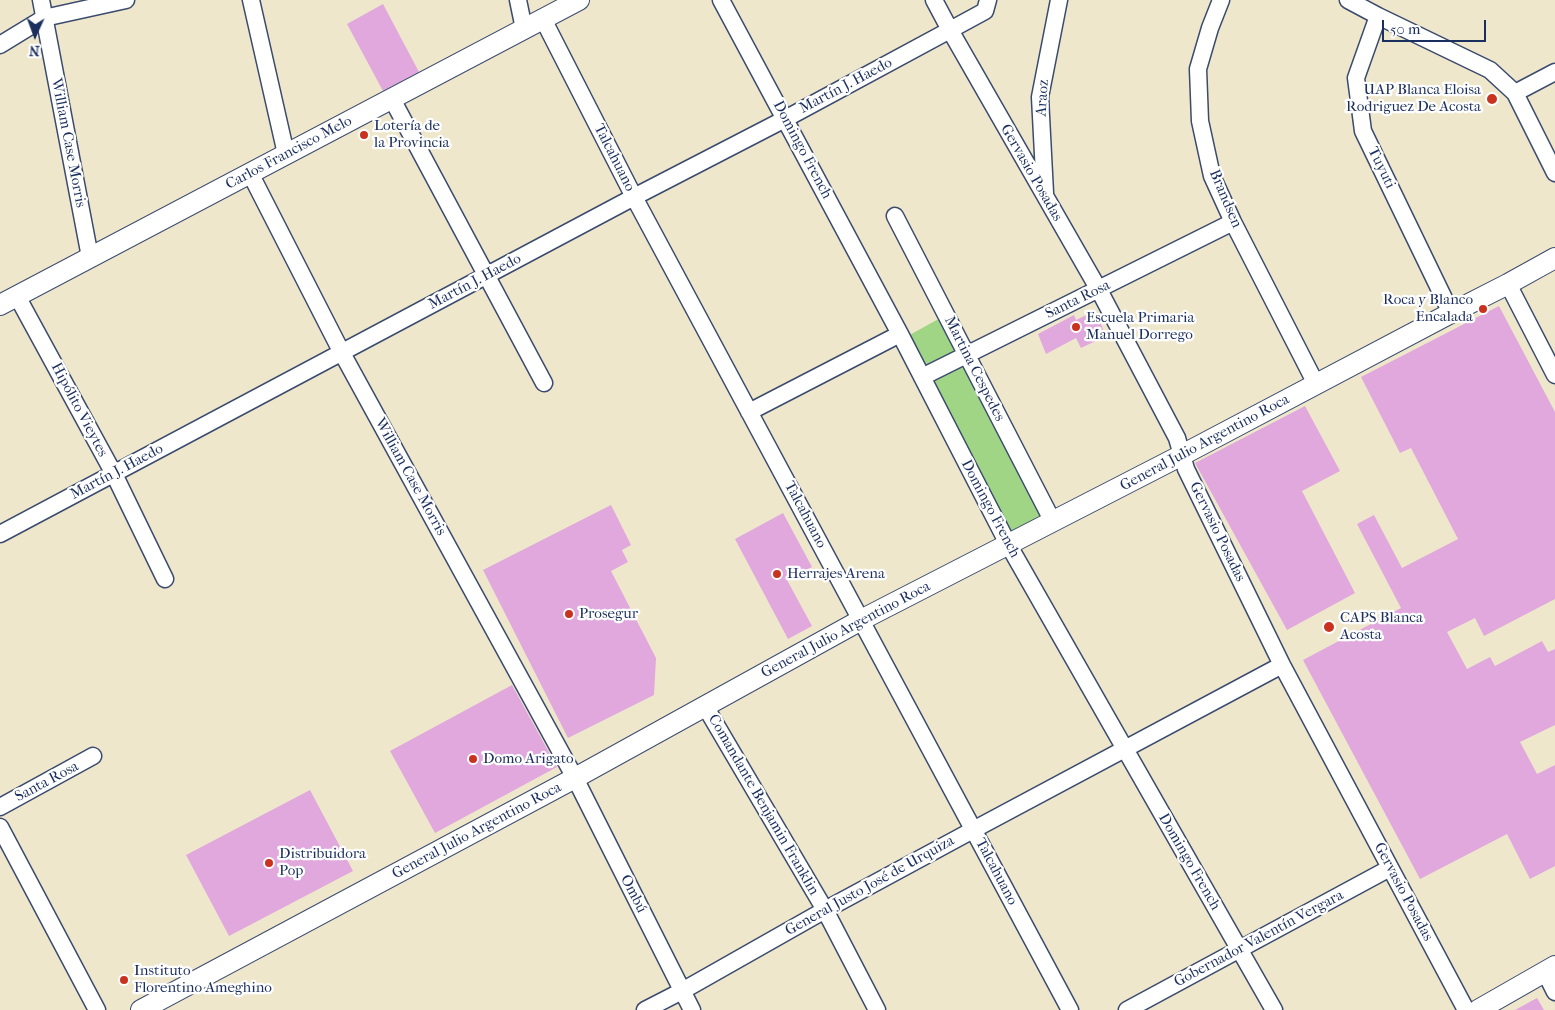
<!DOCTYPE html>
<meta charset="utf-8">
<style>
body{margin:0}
#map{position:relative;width:1555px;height:1010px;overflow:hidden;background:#efe7cc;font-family:"IM FELL French Canon",serif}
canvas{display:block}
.north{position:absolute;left:10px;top:10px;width:50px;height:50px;-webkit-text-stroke:4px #fff;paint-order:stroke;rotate:182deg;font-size:14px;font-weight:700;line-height:20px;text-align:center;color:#1b2f5e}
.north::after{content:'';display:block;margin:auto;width:18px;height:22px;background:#1b2f5e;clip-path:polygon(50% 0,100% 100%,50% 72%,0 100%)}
.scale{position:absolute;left:1382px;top:20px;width:104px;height:22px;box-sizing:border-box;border:2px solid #1b2f5e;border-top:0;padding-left:6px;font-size:15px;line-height:18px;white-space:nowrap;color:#1b2f5e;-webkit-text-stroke:4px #fff;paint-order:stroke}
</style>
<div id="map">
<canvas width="1555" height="1010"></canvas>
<div class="north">N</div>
<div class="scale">50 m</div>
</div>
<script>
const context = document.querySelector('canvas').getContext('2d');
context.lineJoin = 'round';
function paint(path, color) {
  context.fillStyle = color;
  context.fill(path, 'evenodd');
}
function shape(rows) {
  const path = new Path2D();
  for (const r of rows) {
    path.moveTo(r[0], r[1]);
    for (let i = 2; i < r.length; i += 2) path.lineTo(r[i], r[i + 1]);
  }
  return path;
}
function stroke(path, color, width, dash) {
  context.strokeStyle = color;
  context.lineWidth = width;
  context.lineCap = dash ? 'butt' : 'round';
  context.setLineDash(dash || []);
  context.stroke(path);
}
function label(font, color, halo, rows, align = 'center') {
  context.font = font + ' "IM FELL French Canon",serif';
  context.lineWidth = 4.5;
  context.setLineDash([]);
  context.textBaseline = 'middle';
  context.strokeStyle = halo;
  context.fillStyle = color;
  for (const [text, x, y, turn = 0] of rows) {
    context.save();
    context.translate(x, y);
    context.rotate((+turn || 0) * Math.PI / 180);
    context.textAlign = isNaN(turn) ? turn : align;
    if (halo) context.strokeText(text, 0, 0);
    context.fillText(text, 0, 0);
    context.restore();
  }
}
paint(shape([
 [942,317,959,354,927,370,906,337],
 [962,362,1044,511,1040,516,1013,531,1008,530,930,382]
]), '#a1d586');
paint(shape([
 [383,4,419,72,383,91,347,24],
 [1499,306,1555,412,1555,599,1484,636,1475,618,1447,632,1467,669,1490,657,1495,666,1542,641,1548,652,1555,649,1555,725,1520,742,1537,774,1555,765,1555,866,1530,879,1507,834,1420,879,1303,660,1401,608,1357,524,1374,515,1402,568,1458,539,1411,448,1400,453,1361,377],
 [1095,311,1106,336,1081,348,1076,338,1046,354,1038,334,1074,315,1076,320],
 [1305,406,1340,471,1302,491,1355,593,1287,630,1195,463],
 [611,505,631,545,622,550,628,562,611,571,656,658,654,695,568,738,483,570],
 [783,513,812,567,787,580,812,626,788,639,735,539],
 [512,685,557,767,435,833,390,751],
 [310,790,353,871,229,936,186,855],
 [1537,998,1544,1010,1515,1010]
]), '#e0a8dd');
const minor = shape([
 [41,0,90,257],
 [251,0,286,154],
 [518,0,524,29],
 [721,0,900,334,1008,544,1274,1010],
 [934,0,950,30,1099,290,1177,438,1186,469,1282,665,1466,1010],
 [1221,0,1210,28,1198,69,1200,121,1212,176,1233,222,1316,384],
 [1348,0,1378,16,1490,70,1515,93,1555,173],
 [1378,16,1356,78,1363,131,1451,313],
 [543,19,634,197,1070,1010],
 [0,45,44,18,126,0],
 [1515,93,1555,72],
 [392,99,544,383],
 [250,173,342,353,575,778,692,1010],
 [1045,193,1040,97,1059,0],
 [895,216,1053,522],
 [1508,284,1555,375],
 [17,296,114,474,165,579],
 [922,377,1233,222],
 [749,412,900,334],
 [0,534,634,197,785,119,950,30,985,11,988,0],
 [705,706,825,910,877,1010],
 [0,807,93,756],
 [0,827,97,1010],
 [1545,972,1555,992],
 [645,1010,682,991,825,910,973,830,1282,665],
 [1127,1010,1390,868]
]);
const tertiary = shape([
 [0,305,579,0],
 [141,1010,575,778,861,620,1182,455,1451,313,1508,284,1555,258],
 [1478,1010,1555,966]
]);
stroke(minor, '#3b4b6e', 19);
stroke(tertiary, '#3b4b6e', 22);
stroke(minor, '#fff', 16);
stroke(tertiary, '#fff', 20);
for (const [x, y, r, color] of [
 [1492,99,6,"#c8321e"],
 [364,135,5,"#c8321e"],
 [1483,309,5,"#c8321e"],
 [1076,327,5,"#c8321e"],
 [777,574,5,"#c8321e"],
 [569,614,5,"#c8321e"],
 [1329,627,6,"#c8321e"],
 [473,759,5,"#c8321e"],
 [269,863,5,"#c8321e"],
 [124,980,5,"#c8321e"]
]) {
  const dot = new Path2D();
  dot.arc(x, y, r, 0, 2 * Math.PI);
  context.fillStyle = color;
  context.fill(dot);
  stroke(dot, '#fff', 2);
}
label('15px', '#1b2f5e', '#fff', [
 ["Martín J. Haedo",846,86,-28],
 ["Araoz",1043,98,-86],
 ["William Case Morris",68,143,79],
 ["Domingo French",802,150,62],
 ["Carlos Francisco Melo",289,153,-28],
 ["Talcahuano",614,158,63],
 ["Tuyuti",1381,168,64],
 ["Gervasio Posadas",1031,173,60],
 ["Brandsen",1225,199,67],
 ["Martín J. Haedo",475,282,-28],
 ["Santa Rosa",1078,300,-26],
 ["Martina Cespedes",974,369,63],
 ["Hipólito Vieytes",79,410,62],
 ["General Julio Argentino Roca",1205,443,-28],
 ["Martín J. Haedo",117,472,-28],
 ["William Case Morris",410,477,61],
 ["Domingo French",990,509,62],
 ["Talcahuano",805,515,62],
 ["Gervasio Posadas",1217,532,64],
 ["General Julio Argentino Roca",846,630,-28],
 ["Santa Rosa",47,782,-28],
 ["Comandante Benjamin Franklin",763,805,60],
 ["General Julio Argentino Roca",477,831,-28],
 ["Domingo French",1189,862,60],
 ["Talcahuano",996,872,62],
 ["General Justo José de Urquiza",870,886,-29],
 ["Gervasio Posadas",1403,892,62],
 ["Ombú",633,894,63],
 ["Gobernador Valentín Vergara",1259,939,-28]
]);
label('15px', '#1b2f5e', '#fff', [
 ["UAP Blanca Eloisa",1481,90,"right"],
 ["Rodriguez De Acosta",1481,107,"right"],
 ["Lotería de",374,126],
 ["la Provincia",374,143],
 ["Roca y Blanco",1473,300,"right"],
 ["Encalada",1473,317,"right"],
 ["Escuela Primaria",1086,318],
 ["Manuel Dorrego",1086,335],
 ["Herrajes Arena",787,574],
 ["Prosegur",579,614],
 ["CAPS Blanca",1340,618],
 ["Acosta",1340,635],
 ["Domo Arigato",483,759],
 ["Distribuidora",279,854],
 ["Pop",279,871],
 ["Instituto",134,971],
 ["Florentino Ameghino",134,988]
], 'left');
</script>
